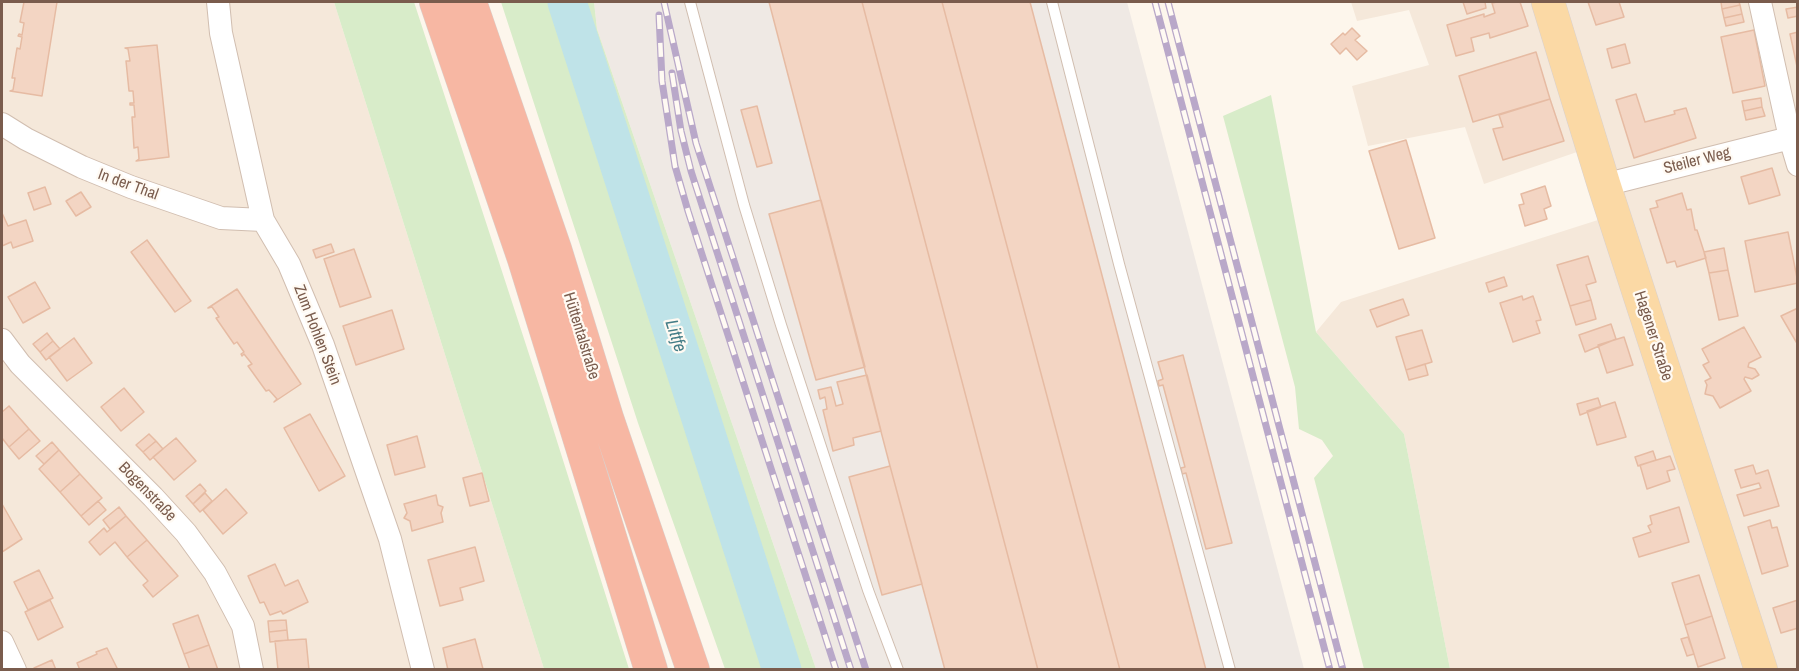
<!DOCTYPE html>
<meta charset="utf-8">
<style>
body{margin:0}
#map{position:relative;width:1799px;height:671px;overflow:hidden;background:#fdf6ec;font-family:"Archivo Narrow",sans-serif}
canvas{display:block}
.frame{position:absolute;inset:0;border:3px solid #7a5c4d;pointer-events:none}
</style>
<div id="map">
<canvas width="1799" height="671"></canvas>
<div class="frame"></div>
</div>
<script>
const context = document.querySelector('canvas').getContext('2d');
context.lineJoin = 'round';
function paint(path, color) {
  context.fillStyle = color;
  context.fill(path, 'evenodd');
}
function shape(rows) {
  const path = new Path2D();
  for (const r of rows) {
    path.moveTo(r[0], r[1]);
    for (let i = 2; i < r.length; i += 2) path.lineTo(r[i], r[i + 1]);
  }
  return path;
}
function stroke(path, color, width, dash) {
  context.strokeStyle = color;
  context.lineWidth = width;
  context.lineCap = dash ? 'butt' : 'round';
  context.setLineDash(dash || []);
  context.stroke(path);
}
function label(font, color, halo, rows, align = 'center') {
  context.font = font + ' "Archivo Narrow",sans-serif';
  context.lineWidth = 4.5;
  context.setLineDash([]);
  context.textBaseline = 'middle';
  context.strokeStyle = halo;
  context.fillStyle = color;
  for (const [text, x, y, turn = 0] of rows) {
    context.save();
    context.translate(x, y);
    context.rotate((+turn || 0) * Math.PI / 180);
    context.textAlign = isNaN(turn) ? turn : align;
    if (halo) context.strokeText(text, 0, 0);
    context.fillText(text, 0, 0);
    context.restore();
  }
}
paint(shape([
 [2,2,334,2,544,669,2,669],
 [1351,2,1797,2,1797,669,1450,669,1404,434,1316,332,1341,302,1598,220,1577,152,1484,184,1465,127,1368,146,1352,86,1429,65,1409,10,1357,21]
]), '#f5e8da');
paint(shape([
 [594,2,1127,2,1304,669,816,669,597,29]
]), '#efe9e4');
paint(shape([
 [334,2,414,2,544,400,629,669,544,669],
 [501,2,594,2,597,29,816,669,725,669,638,423],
 [1271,95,1316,332,1404,434,1450,669,1364,669,1314,478,1333,456,1322,440,1299,429,1295,387,1223,116]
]), '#d8ecc9');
stroke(shape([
 [567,2,782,670]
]), '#bfe3e8', 39);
const building = shape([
 [24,2,57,2,42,96,10,91,13,90,15,78,12,78,17,48,20,49,22,37,18,36,19,34,22,35,24,23,20,22,24,2],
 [769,2,862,2,1038,670,945,670,890,466,769,2],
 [862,2,942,2,1120,670,1038,670,862,2],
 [942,2,1030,2,1206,670,1120,670,942,2],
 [1463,2,1485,2,1486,8,1467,14,1463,2],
 [1497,2,1520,2,1528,26,1490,38,1489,33,1471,38,1474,51,1456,56,1447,25,1484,14,1484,17,1495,13,1492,3,1497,2],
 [1588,2,1619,2,1624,17,1596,25,1588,2],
 [1721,2,1739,2,1740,5,1722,9,1721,2],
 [1740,5,1742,14,1724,18,1722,9,1740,5],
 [1798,7,1798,16,1788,18,1786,9,1798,7],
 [1742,14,1744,22,1726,26,1724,18,1742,14],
 [1352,28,1360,36,1355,40,1367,51,1357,60,1346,48,1340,54,1331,44,1343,33,1345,35,1352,28],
 [1754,30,1765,86,1733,93,1721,37,1754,30],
 [1798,32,1798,71,1790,34,1798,32],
 [1625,44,1630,63,1612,68,1607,49,1625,44],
 [157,45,169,157,136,161,139,159,138,147,134,148,132,117,135,117,134,105,130,105,130,103,134,103,133,91,129,91,126,61,130,61,128,49,125,48,157,45],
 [1536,52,1550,99,1473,122,1459,76,1536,52],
 [1636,94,1645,122,1675,114,1674,111,1686,108,1696,138,1634,158,1616,100,1636,94],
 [1761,98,1762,107,1744,111,1742,101,1761,98],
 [1550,99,1564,141,1503,160,1493,129,1503,127,1499,115,1550,99],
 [757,106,772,163,757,167,741,110,757,106],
 [1762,107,1765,116,1746,120,1744,111,1762,107],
 [1406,140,1435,238,1399,249,1369,151,1406,140],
 [1772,168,1780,195,1749,204,1741,177,1772,168],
 [1545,186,1551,206,1544,209,1547,219,1525,226,1519,205,1524,204,1521,194,1545,186],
 [45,187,51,204,34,210,28,193,45,187],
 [81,192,91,207,76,216,66,201,81,192],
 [1682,193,1687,210,1691,209,1695,230,1697,230,1706,258,1677,267,1675,261,1667,263,1650,209,1658,207,1656,201,1682,193],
 [821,200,865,367,816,380,769,214,821,200],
 [2,213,8,226,26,220,33,241,13,248,11,242,2,246,2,213],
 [1788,232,1798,283,1755,292,1745,241,1788,232],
 [147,240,191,301,175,312,131,252,147,240],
 [331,244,334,252,316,258,313,250,331,244],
 [1724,248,1728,270,1709,273,1704,252,1724,248],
 [354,249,371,297,340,307,324,259,354,249],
 [1588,256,1596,282,1586,285,1591,300,1570,306,1557,265,1588,256],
 [1728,270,1738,316,1719,320,1709,273,1728,270],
 [1504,277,1507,286,1489,292,1486,283,1504,277],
 [35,282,50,308,23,323,8,297,35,282],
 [237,289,301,384,274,402,277,399,269,390,266,391,248,366,252,364,244,354,242,356,241,354,244,352,237,342,234,344,216,318,219,317,212,307,208,308,237,289],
 [1522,296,1523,300,1533,296,1541,320,1536,321,1540,333,1513,342,1500,303,1522,296],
 [1403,299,1409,315,1377,327,1370,310,1403,299],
 [1591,300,1596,319,1576,325,1570,306,1591,300],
 [1798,308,1798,345,1781,316,1798,308],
 [392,310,404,349,356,365,343,326,392,310],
 [1611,324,1616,339,1585,352,1579,335,1611,324],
 [1744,327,1761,357,1749,363,1748,367,1755,369,1759,375,1752,379,1745,377,1744,379,1751,391,1720,408,1713,396,1705,394,1707,385,1705,381,1711,378,1703,365,1709,362,1702,349,1744,327],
 [1422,330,1432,362,1406,370,1396,337,1422,330],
 [47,333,53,341,40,352,33,344,47,333],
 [1624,337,1633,365,1607,373,1598,345,1624,337],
 [74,338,92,363,67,381,49,357,74,338],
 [53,341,60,349,46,360,40,352,53,341],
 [1183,355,1232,543,1206,549,1186,473,1182,474,1181,468,1185,467,1163,385,1159,386,1158,381,1163,379,1158,362,1183,355],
 [1425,364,1428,375,1409,380,1406,370,1425,364],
 [867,375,881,431,853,438,854,445,833,451,823,410,827,409,825,397,820,399,818,390,831,387,836,406,843,404,837,382,867,375],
 [124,388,144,412,121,431,101,407,124,388],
 [1598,398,1601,407,1580,415,1577,404,1598,398],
 [1615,402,1626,437,1597,445,1587,411,1615,402],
 [9,406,29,429,9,447,2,438,2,412,9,406],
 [310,414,345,476,319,491,284,428,310,414],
 [29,429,40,441,19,459,9,447,29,429],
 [149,434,156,441,143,452,136,445,149,434],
 [417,436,425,467,395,475,387,445,417,436],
 [176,438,196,461,174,480,153,457,176,438],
 [156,441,163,449,150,460,143,452,156,441],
 [52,442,59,450,44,464,36,456,52,442],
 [59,450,80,474,60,492,39,469,59,450],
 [1653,451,1656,460,1638,466,1635,457,1653,451],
 [1670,456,1675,469,1667,471,1670,481,1647,489,1640,465,1670,456],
 [1753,465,1756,474,1768,470,1779,506,1744,516,1737,495,1761,488,1759,483,1741,488,1735,470,1753,465],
 [890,466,922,584,882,595,849,477,890,466],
 [482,473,489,501,470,506,463,478,482,473],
 [80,474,102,498,81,516,60,492,80,474],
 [200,484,206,491,193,504,186,496,200,484],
 [226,489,247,513,223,534,203,510,226,489],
 [205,493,212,501,200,512,193,504,205,493],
 [436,495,438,505,443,507,441,513,443,522,412,531,410,521,404,518,407,513,404,504,436,495],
 [98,501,106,510,89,525,81,516,98,501],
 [2,504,22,539,2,552,2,504],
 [119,507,126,516,110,529,103,520,119,507],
 [1679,507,1689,542,1639,557,1633,538,1651,532,1648,526,1652,524,1650,516,1679,507],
 [126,516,147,540,127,557,115,542,100,555,89,542,104,528,107,532,126,516],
 [1770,520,1772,528,1777,527,1788,566,1762,574,1748,527,1770,520],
 [147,540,178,576,153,597,143,585,148,581,127,557,147,540],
 [475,547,484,581,460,588,463,600,440,606,428,560,475,547],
 [275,564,285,586,298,580,308,602,283,614,281,611,270,615,264,602,260,603,248,576,275,564],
 [39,570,53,598,28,610,14,582,39,570],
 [1699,575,1712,616,1685,625,1672,583,1699,575],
 [50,600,63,627,38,640,25,612,50,600],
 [1798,600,1798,628,1781,633,1773,608,1798,600],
 [198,615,209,645,184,654,173,624,198,615],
 [1712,616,1725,658,1698,667,1685,625,1712,616],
 [286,620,287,630,269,632,268,621,286,620],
 [287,630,288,640,270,642,269,632,287,630],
 [1688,637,1694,654,1687,656,1681,639,1688,637],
 [306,639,309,670,278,670,275,641,306,639],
 [475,639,483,669,448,670,443,648,475,639],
 [209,645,218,670,190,670,184,654,209,645],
 [107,648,118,670,80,670,77,663,97,654,96,652,107,648],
 [52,660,56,670,34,670,34,668,52,660]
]);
paint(building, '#f3d5c3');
stroke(building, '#e6bba3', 1.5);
const lane = shape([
 [690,2,744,205,781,325,868,590,898,670],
 [1052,2,1119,264,1230,670]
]);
const street = shape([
 [218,2,221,33,263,220,289,264,323,345,390,539,423,670],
 [1760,2,1790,138,1798,165],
 [2,124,26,139,82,167,131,187,221,218,263,220],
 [1604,185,1790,138],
 [2,340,20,364,153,497,186,533,215,573,243,626,252,670],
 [2,642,15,670]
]);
const primary = shape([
 [1548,2,1604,185,1761,670]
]);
const highway = shape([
 [436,2,524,259,651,670],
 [470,2,555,249,607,418,693,670]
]);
stroke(lane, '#d1beb0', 12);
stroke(street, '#d1beb0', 24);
stroke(primary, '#dad1cd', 34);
stroke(highway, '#dad1cd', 34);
stroke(lane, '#fff', 10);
stroke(street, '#fff', 22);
stroke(primary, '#fbd9a5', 33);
stroke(highway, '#f7b7a3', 33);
const rail = shape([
 [664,2,696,143,866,670],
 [1155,2,1330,670],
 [1168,2,1343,670],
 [659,15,662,81,675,166,688,211,836,670],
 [672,73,681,131,691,171,851,670]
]);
stroke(rail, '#b9a8c9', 7);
stroke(rail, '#fffaf3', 4.5, [14]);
label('16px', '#7a5c4d', '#fffaf3', [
 ["Steiler Weg",1697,161,-14],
 ["In der Thal",128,185,20],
 ["Zum Hohlen Stein",317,335,69],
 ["Hüttentalstraße",581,336,73],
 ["Hagener Straße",1653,336,72],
 ["Bogenstraße",147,492,46]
]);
label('italic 18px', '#437c86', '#fffaf3', [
 ["Littfe",675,336,72]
]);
</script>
